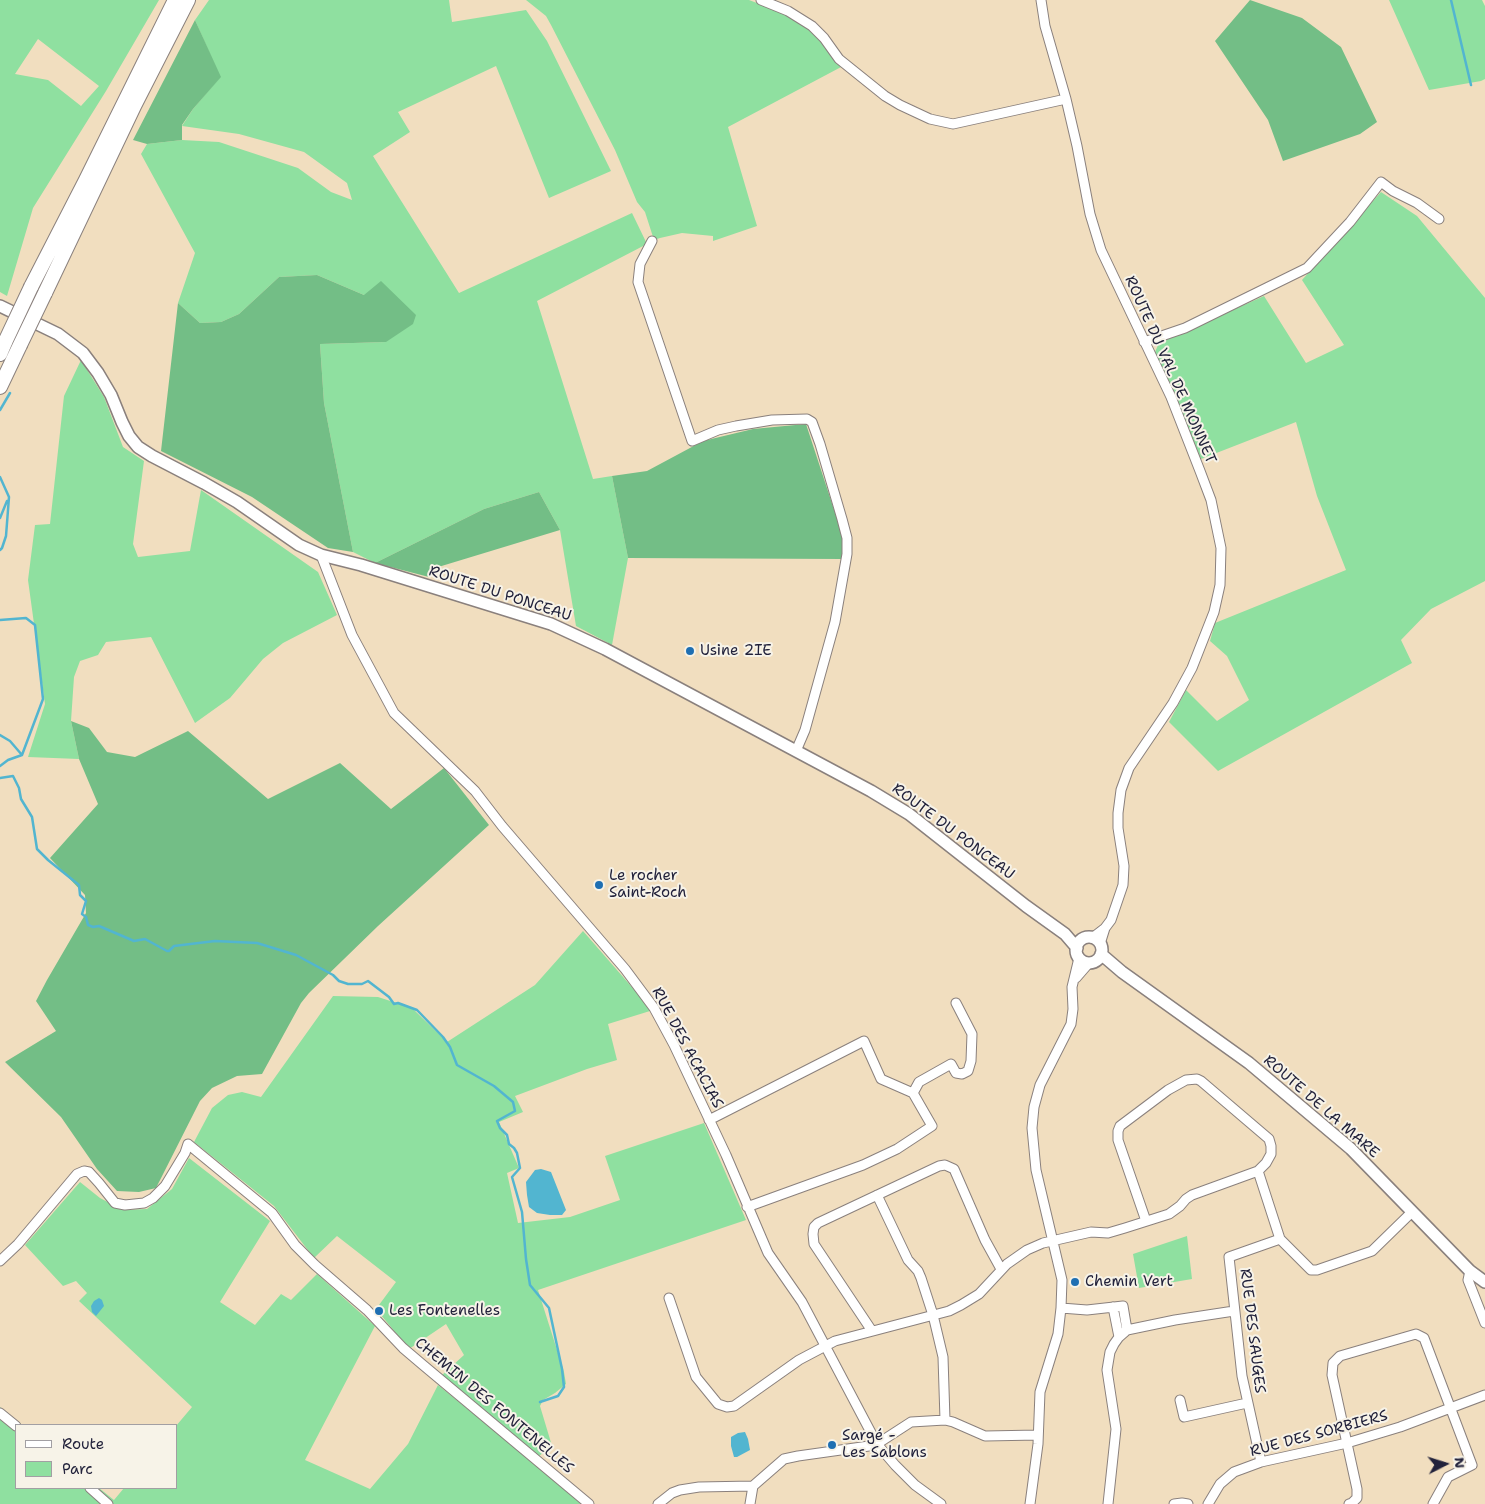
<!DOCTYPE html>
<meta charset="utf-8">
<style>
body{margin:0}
#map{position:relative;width:1485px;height:1504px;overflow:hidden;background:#f1debf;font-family:"Shantell Sans",sans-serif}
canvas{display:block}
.legend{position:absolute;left:15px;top:1424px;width:162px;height:65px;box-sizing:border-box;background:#f7f3e8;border:1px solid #a29fa3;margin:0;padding:6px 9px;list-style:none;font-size:15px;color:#22223b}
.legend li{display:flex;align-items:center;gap:10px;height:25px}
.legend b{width:25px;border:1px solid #a29fa3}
.north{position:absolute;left:1420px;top:1439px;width:50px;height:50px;-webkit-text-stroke:4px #f7f3e8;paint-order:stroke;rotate:85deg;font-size:14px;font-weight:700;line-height:20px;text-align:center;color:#22223b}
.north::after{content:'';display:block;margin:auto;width:18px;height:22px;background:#22223b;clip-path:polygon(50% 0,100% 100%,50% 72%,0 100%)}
</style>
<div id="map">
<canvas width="1485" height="1504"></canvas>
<ul class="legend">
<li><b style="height:6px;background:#fff"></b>Route</li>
<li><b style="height:14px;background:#8fe0a0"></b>Parc</li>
</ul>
<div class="north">N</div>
</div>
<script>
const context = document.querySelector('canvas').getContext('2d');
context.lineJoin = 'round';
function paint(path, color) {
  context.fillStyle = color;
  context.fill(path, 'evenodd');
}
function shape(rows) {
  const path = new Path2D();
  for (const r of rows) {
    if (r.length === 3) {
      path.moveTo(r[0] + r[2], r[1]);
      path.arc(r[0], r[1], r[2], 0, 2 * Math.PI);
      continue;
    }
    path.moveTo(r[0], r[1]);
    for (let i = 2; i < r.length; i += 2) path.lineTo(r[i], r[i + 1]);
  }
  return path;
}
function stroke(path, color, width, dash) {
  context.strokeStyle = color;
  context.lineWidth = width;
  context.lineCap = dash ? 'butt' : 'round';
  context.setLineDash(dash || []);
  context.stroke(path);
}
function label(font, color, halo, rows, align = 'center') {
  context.font = font + ' "Shantell Sans",sans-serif';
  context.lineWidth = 4;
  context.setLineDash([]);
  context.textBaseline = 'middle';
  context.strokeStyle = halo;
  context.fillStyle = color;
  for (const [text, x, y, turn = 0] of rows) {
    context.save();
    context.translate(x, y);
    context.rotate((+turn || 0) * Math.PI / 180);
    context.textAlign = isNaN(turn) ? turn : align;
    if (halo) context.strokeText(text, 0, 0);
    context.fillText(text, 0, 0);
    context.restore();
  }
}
paint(shape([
 [0,0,159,0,106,91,33,208,7,296,0,292],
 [38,39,99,86,81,106,48,80,15,74],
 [209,0,449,0,452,22,526,10,547,41,611,171,549,198,496,66,398,112,410,132,373,156,459,293,632,213,647,244,537,301,593,479,612,476,628,558,612,645,576,626,560,530,539,492,484,509,375,563,353,552,324,403,320,344,386,342,364,295,317,275,279,277,239,314,221,322,200,323,178,303,195,253,141,154,147,144,182,140,219,142,298,168,331,192,352,200,347,183,304,152,239,134,182,126,193,109,220,77,195,20],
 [526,0,749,0,786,14,812,31,834,57,843,66,728,127,757,226,713,241,713,236,682,233,660,238,654,240,645,212,637,202,615,150,551,25,546,16],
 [1389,0,1482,0,1485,6,1485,79,1481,81,1429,90],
 [1381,192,1417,216,1485,298,1485,581,1431,609,1401,640,1412,663,1218,771,1169,722,1186,690,1217,721,1249,700,1227,656,1210,641,1215,623,1346,570,1317,496,1296,422,1201,459,1155,352,1159,343,1264,296,1306,363,1344,345,1302,280],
 [81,360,104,397,123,447,144,461,133,544,138,557,190,551,201,490,318,572,337,615,283,643,263,659,230,698,195,723,151,637,106,642,98,655,80,661,74,677,71,721,79,759,28,757,45,704,28,580,35,525,50,524,64,396],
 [583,931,637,993,650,1011,608,1024,617,1060,587,1069,515,1096,523,1112,499,1122,519,1168,507,1173,518,1223,570,1217,620,1200,605,1156,704,1123,746,1220,538,1290,564,1372,566,1384,555,1393,543,1400,540,1406,552,1446,539,1456,440,1377,464,1355,446,1324,409,1349,376,1309,396,1282,337,1236,314,1258,274,1206,194,1142,212,1108,228,1095,242,1092,261,1097,333,996,378,997,412,1008,447,1042,535,985],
 [189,1158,270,1221,220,1302,255,1325,281,1294,291,1300,317,1274,375,1326,305,1460,370,1489,408,1444,438,1385,532,1461,581,1504,0,1504,0,1407,22,1425,16,1425,16,1488,99,1488,114,1500,124,1488,176,1488,176,1426,192,1407,79,1301,87,1293,76,1281,63,1286,25,1245,80,1182,100,1198,123,1210,147,1209,172,1189],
 [1187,1236,1192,1279,1139,1288,1133,1254]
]), '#8fe0a0');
paint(shape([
 [1250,0,1302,18,1341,47,1377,122,1360,134,1283,161,1268,120,1215,41],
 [195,20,221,77,193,109,182,125,182,140,147,144,133,140],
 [317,275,364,295,381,281,416,315,413,324,386,342,320,344,324,403,353,552,328,548,252,497,161,451,178,303,200,323,221,322,239,314,279,277],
 [806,424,842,534,843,559,628,558,612,476,647,471,703,441,753,429],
 [539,492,560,530,435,568,429,577,375,563,484,509],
 [71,721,89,728,107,752,135,757,188,731,268,799,340,763,391,809,444,768,489,825,378,926,309,993,301,1003,262,1074,237,1076,212,1088,200,1101,156,1188,139,1192,117,1191,97,1169,61,1117,5,1062,56,1031,36,1001,47,980,86,913,85,895,50,858,98,804,79,759]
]), '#73be86');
paint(shape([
 [541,1169,551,1172,566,1210,562,1215,550,1215,537,1213,529,1207,527,1195,526,1182,535,1170],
 [99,1298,102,1300,104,1306,96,1316,92,1312,91,1306,94,1301],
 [745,1432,748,1439,750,1450,737,1457,734,1457,731,1446,731,1437,738,1433]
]), '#52b5d0');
stroke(shape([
 [1451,0,1471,85],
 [0,410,10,393],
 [0,477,9,497,6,536,2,548,0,550],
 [0,518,7,501],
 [0,620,26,618,35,625,43,699,22,755,8,760,0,766],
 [0,735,10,741,22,755],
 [0,778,13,776,19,788,21,799,32,817,37,849,48,860,79,885,80,895,86,901,82,914,86,917,88,925,93,927,99,926,134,941,145,939,167,951,169,951,174,946,215,941,257,943,296,955,333,975,339,981,348,984,362,984,368,981,389,997,394,1004,398,1003,417,1010,443,1037,450,1047,457,1065,494,1086,513,1102,515,1111,497,1121,500,1128,507,1135,509,1144,514,1148,517,1153,520,1168,512,1177,522,1212,526,1259,530,1285,549,1308,562,1369,564,1387,558,1396,540,1402]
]), '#52b5d0', 2.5);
const minor = shape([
 [761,0,788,11,812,26,824,38,839,59,885,96,900,105,930,119,953,124,1066,99],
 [1041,0,1045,26,1066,99,1077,146,1090,214,1101,250,1171,397,1200,471,1211,500,1221,548,1220,585,1214,612,1192,668,1173,703,1129,768,1121,790,1118,813,1118,828,1124,866,1123,885,1111,920,1105,928,1092,938],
 [652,241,640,264,638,282,692,441,718,430,736,426,772,420,807,419,812,422,820,444,842,519,847,538,847,554,835,622,805,730,796,751],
 [1144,342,1185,328,1307,268,1350,222,1381,182,1393,191,1417,203,1439,219],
 [321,555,352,635,394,713,475,791,502,826,625,969,654,1008,674,1045,726,1155,768,1253,802,1302,877,1444,895,1465,915,1485,941,1504],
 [1100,944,1105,928],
 [1076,978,1089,963],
 [913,1093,919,1082,951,1064,956,1073,962,1074,968,1071,971,1061,972,1034,956,1003],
 [709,1120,864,1041,881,1079,913,1093,932,1126,897,1149,863,1165,747,1207],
 [1258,1171,1280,1239,1311,1270,1317,1270,1372,1251,1412,1212],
 [877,1195,908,1260,918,1271,921,1278,933,1315,943,1357,945,1420],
 [0,1261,18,1244,77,1174,84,1171,89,1172,99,1183,115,1203,125,1205,144,1203,153,1198,165,1186,185,1153,188,1144,272,1213,295,1245,315,1265,367,1310,403,1348,423,1365,589,1504],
 [1470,1271,1468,1280,1485,1323],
 [669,1298,696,1377,718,1404,727,1407,734,1406,799,1360,835,1341,949,1311,961,1305,979,1294,1007,1264,1027,1250,1043,1243,1091,1232,1108,1233,1125,1228,1169,1214,1180,1206,1186,1199,1192,1195,1258,1171,1266,1163,1271,1154,1271,1146,1269,1139,1201,1081,1197,1079,1186,1080,1168,1090,1120,1126,1118,1131,1118,1140,1146,1221],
 [1113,1307,1119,1337],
 [1061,1308,1087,1310,1123,1306,1127,1330],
 [872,1331,814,1244,813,1234,814,1227,818,1223,939,1166,945,1165,954,1169,985,1240,1001,1269],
 [1180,1400,1184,1417,1247,1403],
 [0,1413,16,1426],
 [1261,1462,1242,1376,1229,1257,1280,1239],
 [90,1488,108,1504],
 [658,1504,672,1493,680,1490,699,1487,753,1486,784,1459,798,1456,869,1446,877,1444,911,1422,945,1420,953,1422,985,1436,1038,1435],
 [750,1504,753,1486],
 [1030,1504,1038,1444,1040,1392,1058,1334,1061,1308,1062,1280,1036,1170,1032,1128,1034,1107,1040,1085,1071,1024,1073,1009,1072,987,1079,958],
 [1108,1504,1116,1429,1107,1370,1110,1352,1114,1344,1119,1337,1127,1330,1175,1320,1234,1311],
 [1174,1504,1182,1503,1188,1504],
 [1208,1504,1220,1484,1234,1472,1261,1462,1347,1443,1400,1427,1485,1395],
 [1349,1504,1352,1503,1357,1498,1357,1489,1332,1375,1333,1363,1340,1356,1416,1334,1424,1338,1472,1465,1448,1477,1433,1504]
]);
const tertiary = shape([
 [0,306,58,334,83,353,98,373,111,395,122,422,129,436,138,447,152,456,204,483,237,502,299,545,321,555,361,565,551,624,605,649,871,791,909,814,1026,906,1065,934,1077,948],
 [1089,950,13],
 [1101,954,1122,972,1249,1063,1351,1149,1470,1271,1485,1282]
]);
const trunk = shape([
 [31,287,86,180,175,0],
 [45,293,135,104,188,0],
 [0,354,6,340],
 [0,387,20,345]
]);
stroke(minor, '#8a807d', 11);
stroke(tertiary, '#8a807d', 14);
stroke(trunk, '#8a807d', 16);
stroke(minor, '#fff', 9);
stroke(tertiary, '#fff', 11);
stroke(trunk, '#fff', 14);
const trunkBridge = shape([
 [6,340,31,287],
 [20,345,45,293]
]);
stroke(trunkBridge, '#8a807d', 16, []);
stroke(trunkBridge, '#fff', 14);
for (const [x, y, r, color] of [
 [690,651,5,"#1f6fb2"],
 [599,885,5,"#1f6fb2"],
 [1075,1282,5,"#1f6fb2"],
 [379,1311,5,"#1f6fb2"],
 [832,1445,5,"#1f6fb2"]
]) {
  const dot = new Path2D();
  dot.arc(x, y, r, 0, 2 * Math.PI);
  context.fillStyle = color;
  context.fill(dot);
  stroke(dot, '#f7f3e8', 2);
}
label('15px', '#22223b', '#f7f3e8', [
 ["ROUTE DU VAL DE MONNET",1170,370,66],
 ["ROUTE DU PONCEAU",500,594,18],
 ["ROUTE DU PONCEAU",953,832,37],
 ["RUE DES ACACIAS",687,1048,62],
 ["ROUTE DE LA MARE",1321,1107,41],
 ["RUE DES SAUGES",1252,1331,83],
 ["CHEMIN DES FONTENELLES",494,1406,40],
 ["RUE DES SORBIERS",1319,1434,-15]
]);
label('15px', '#22223b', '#f7f3e8', [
 ["Usine 2IE",700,651],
 ["Le rocher",609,876],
 ["Saint-Roch",609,893],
 ["Chemin Vert",1085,1282],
 ["Les Fontenelles",389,1311],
 ["Sargé -",842,1436],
 ["Les Sablons",842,1453]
], 'left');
</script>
